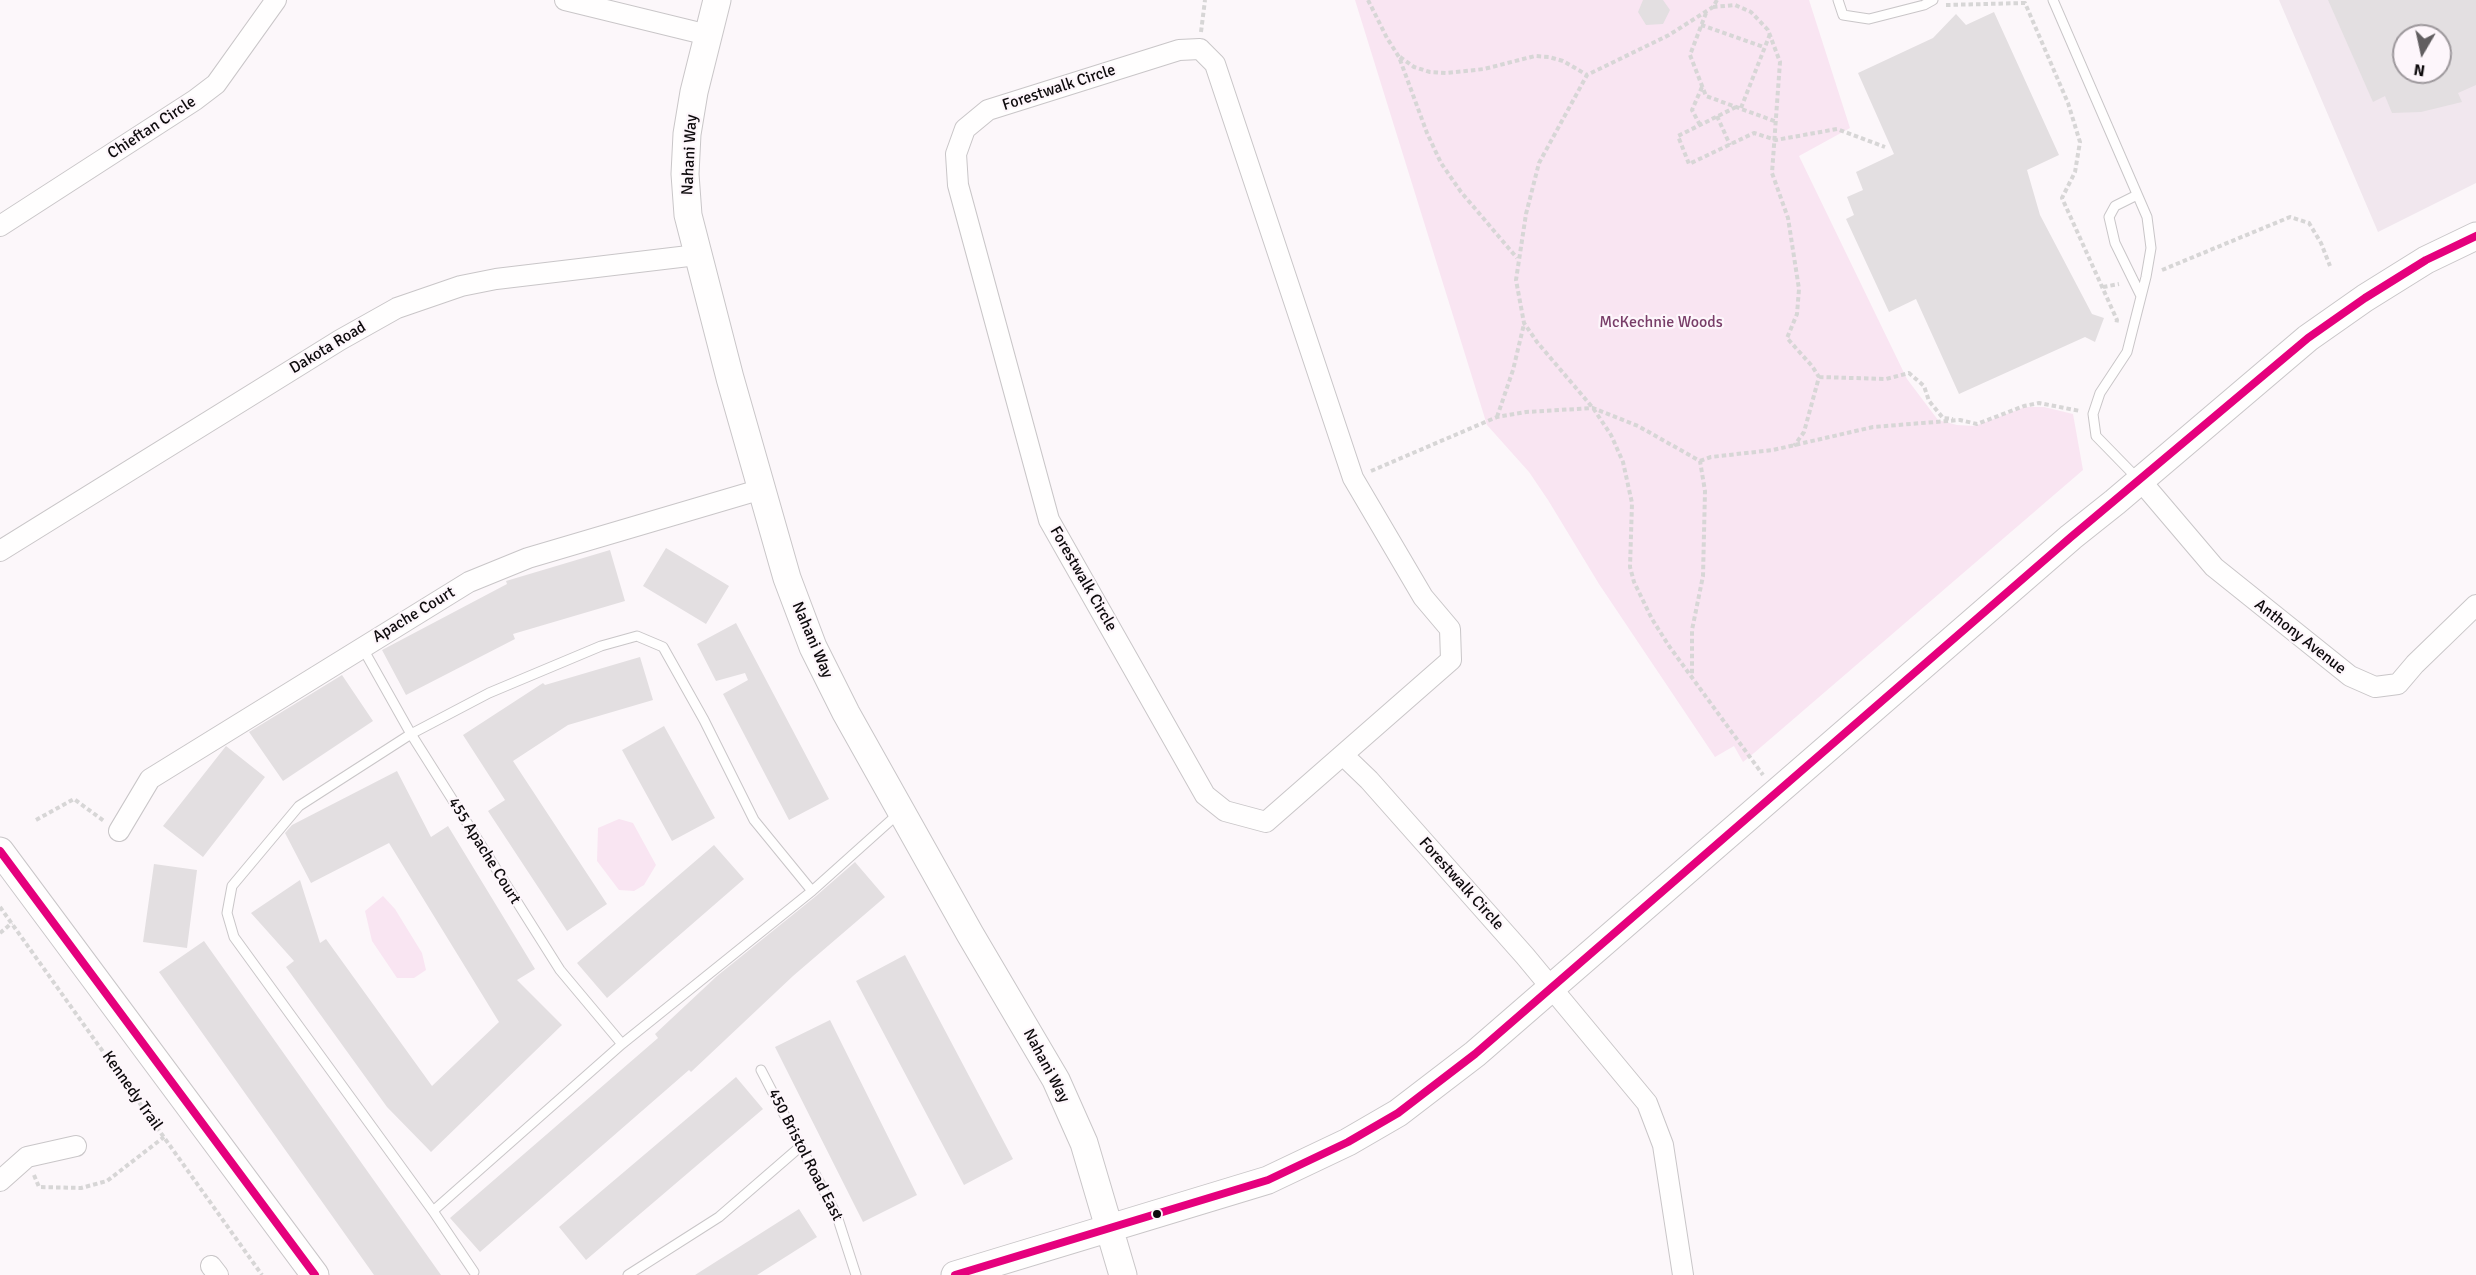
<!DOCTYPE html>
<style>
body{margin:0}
#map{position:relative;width:2476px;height:1275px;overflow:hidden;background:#fcf7fa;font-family:Signika,sans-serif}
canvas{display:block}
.north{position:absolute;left:2392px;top:24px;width:60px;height:60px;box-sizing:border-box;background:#fdf6fb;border:2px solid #9d989c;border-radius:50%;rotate:189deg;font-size:16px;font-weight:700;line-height:24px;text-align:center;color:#0e0b0d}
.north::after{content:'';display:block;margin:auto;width:21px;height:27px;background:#615e60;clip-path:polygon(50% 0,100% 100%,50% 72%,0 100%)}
</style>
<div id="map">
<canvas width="2476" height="1275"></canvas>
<div class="north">N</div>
</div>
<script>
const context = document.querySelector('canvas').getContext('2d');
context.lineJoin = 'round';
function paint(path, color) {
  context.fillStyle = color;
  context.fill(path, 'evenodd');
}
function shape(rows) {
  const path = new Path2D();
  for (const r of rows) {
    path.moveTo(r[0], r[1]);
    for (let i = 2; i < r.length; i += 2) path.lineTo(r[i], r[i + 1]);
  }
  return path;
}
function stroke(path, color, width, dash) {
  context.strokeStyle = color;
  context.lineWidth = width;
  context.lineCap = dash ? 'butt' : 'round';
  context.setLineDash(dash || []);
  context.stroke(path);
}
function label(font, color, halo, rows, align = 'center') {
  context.font = font + ' Signika,sans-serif';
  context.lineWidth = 4.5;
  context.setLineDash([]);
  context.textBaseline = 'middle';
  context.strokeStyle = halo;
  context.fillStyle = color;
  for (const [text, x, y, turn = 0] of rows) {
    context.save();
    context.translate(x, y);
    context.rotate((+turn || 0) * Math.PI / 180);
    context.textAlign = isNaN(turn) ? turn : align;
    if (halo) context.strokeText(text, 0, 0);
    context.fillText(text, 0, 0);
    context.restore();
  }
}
paint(shape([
 [2279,0,2476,0,2476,183,2378,232],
 [2404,36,2440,36,2440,72,2404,72]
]), '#f1e7ee');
paint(shape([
 [1355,0,1809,0,1850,128,1799,156,1907,379,1938,420,1957,425,1975,426,2025,407,2044,407,2073,414,2083,470,1754,753,1743,762,1734,746,1715,757,1599,584,1548,500,1529,472,1487,425],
 [619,819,633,823,656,865,644,885,634,891,619,890,597,861,598,828],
 [383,896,395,909,422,953,426,970,414,978,397,978,372,941,365,911]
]), '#f9e5f2');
paint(shape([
 [1643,0,1663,0,1670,10,1663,24,1646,25,1638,12],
 [2328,0,2476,0,2476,85,2458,93,2462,102,2421,112,2392,113,2385,96,2373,102],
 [2404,36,2440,36,2440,72,2404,72],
 [1994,12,2059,155,2027,170,2040,215,2092,314,2104,318,2095,342,2085,337,1959,394,1916,299,1889,312,1846,219,1854,215,1847,197,1863,190,1856,172,1894,154,1858,73,1933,38,1956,14,1966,25],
 [666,548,729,586,706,624,643,586],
 [610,550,625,601,513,634,515,639,406,695,382,650,507,584,506,581],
 [736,623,829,799,789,820,723,694,748,680,745,673,716,681,697,644],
 [640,657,653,700,568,725,513,761,607,904,567,931,488,811,505,800,463,735,543,683,545,685],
 [342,675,373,721,283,781,249,732],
 [664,726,715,818,672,841,622,750],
 [226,746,265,777,203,857,163,826],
 [397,771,431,837,448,826,535,969,517,980,562,1025,431,1152,387,1107,286,967,294,961,251,913,300,880,320,943,326,939,432,1086,499,1022,389,843,311,883,285,833,292,825],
 [714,845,744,879,607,998,577,963],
 [855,862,885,897,793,976,691,1072,689,1070,480,1252,450,1218,658,1038,655,1034,717,976,816,896],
 [154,864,197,870,187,948,143,942],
 [204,941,441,1275,374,1275,159,972],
 [905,955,1013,1159,964,1185,856,981],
 [830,1020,917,1195,863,1222,775,1047],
 [736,1077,763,1109,586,1260,559,1227],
 [799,1209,817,1237,757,1275,695,1275]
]), '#e3dfe1');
const lane = shape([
 [1838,0,1843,15,1869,19,1924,5,1933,0],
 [2053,0,2147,217,2151,248,2146,277,2127,352,2100,393,2093,414,2096,436,2138,479],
 [2137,195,2115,206,2109,217,2115,243,2141,296],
 [362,647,411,734,560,970,622,1044],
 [761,1070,837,1216,856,1275],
 [433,1211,622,1044,812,891,899,813],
 [474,1272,433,1211,234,937,227,913,232,886,299,806,411,734,489,693,601,646,637,636,663,647,704,720,754,820,812,891],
 [628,1275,719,1217,801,1146]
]);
const street = shape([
 [565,0,708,35],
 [1200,49,1215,64,1353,478,1423,597,1450,629,1451,660,1266,822,1225,811,1205,795,1049,520,958,185,956,154,965,129,988,110,1179,50,1200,49],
 [0,226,195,100,216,84,276,0],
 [2140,480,2214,567,2350,676,2375,687,2398,684,2415,664,2476,605],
 [0,551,340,340,397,308,461,286,496,279,697,255],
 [1343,755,1369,780,1525,956,1647,1103,1663,1145,1683,1275],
 [119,831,150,779,469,582,528,558,762,489],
 [0,1181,27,1157,76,1146],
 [211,1266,218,1275]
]);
const secondary = shape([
 [717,0,694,92,687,134,685,174,688,215,730,378,787,578,813,647,846,713,970,934,1056,1080,1084,1143,1123,1275],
 [0,851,315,1275],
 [955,1275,1268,1180,1348,1142,1398,1113,1475,1054,2071,537,2115,502,2308,338,2365,298,2426,260,2476,236]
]);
stroke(lane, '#c9c6c8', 11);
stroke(street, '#c9c6c8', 22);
stroke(secondary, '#c9c6c8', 29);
stroke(shape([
 [1368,0,1387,38,1399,57,1427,133,1441,163,1461,192,1517,258],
 [1717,0,1713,7,1669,35,1587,75,1539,163,1526,214,1516,280,1524,323,1537,342,1593,408,1611,435,1623,462,1632,503,1630,567,1634,582,1652,619,1669,646,1763,775],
 [1946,5,2025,3,2068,103,2080,142,2075,172,2062,198,2117,320,2116,325],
 [1713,7,1735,5,1751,12,1768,30,1780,62,1772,173,1788,218,1799,289,1797,314,1787,338,1812,366,1819,377,1804,432,1794,446],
 [1706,13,1690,55,1706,96,1777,122],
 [1701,25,1764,47],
 [1201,32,1205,0],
 [1400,57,1414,67,1430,72,1447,73,1484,69,1535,56,1549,57,1563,61,1587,75],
 [1736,107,1678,136,1689,164,1754,133,1776,140,1837,129,1885,147],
 [1741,108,1770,34],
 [1717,116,1730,145],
 [1700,125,1692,110,1702,87],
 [2162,270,2290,217,2309,223,2321,243,2330,266],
 [2103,287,2119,284],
 [1819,377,1886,379,1909,373,1924,386,1929,401,1943,418,1953,419],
 [1497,417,1513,370,1524,324],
 [1700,461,1711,457,1773,450,1873,427,1960,420,1977,424,2024,406,2039,403,2080,411],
 [1371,471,1497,417,1526,412,1593,408,1638,426,1700,461,1705,491,1703,576,1692,630,1692,677],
 [36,820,74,799,104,821],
 [0,907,262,1275],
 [0,933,12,923],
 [34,1175,39,1187,81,1188,107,1181,164,1137]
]), '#d7d6d6', 4, [4.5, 3]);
stroke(lane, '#fffefe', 9);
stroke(street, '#fffefe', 20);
stroke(secondary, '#fffefe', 27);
stroke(shape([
 [0,851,315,1275],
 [955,1275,1268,1180,1348,1142,1398,1113,1475,1054,2071,537,2308,338,2365,298,2426,260,2476,236]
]), '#e5007d', 8);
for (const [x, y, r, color] of [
 [1157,1214,5,"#0e0b0d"]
]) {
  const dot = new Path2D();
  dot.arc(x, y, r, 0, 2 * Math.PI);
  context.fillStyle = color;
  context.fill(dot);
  stroke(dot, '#fdf6fb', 2);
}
label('16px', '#0e0b0d', '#fdf6fb', [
 ["Forestwalk Circle",1059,88,-18],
 ["Chieftan Circle",152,128,-33],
 ["Nahani Way",690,155,-87],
 ["Dakota Road",328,348,-31],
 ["Forestwalk Circle",1083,579,60],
 ["Apache Court",414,615,-31],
 ["Anthony Avenue",2300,637,38],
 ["Nahani Way",812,640,67],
 ["455 Apache Court",484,851,58],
 ["Forestwalk Circle",1461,884,48],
 ["Nahani Way",1046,1066,62],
 ["Kennedy Trail",132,1091,55],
 ["450 Bristol Road East",805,1155,63]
]);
label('16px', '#783d68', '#fdf6fb', [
 ["McKechnie Woods",1661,323]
]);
</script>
